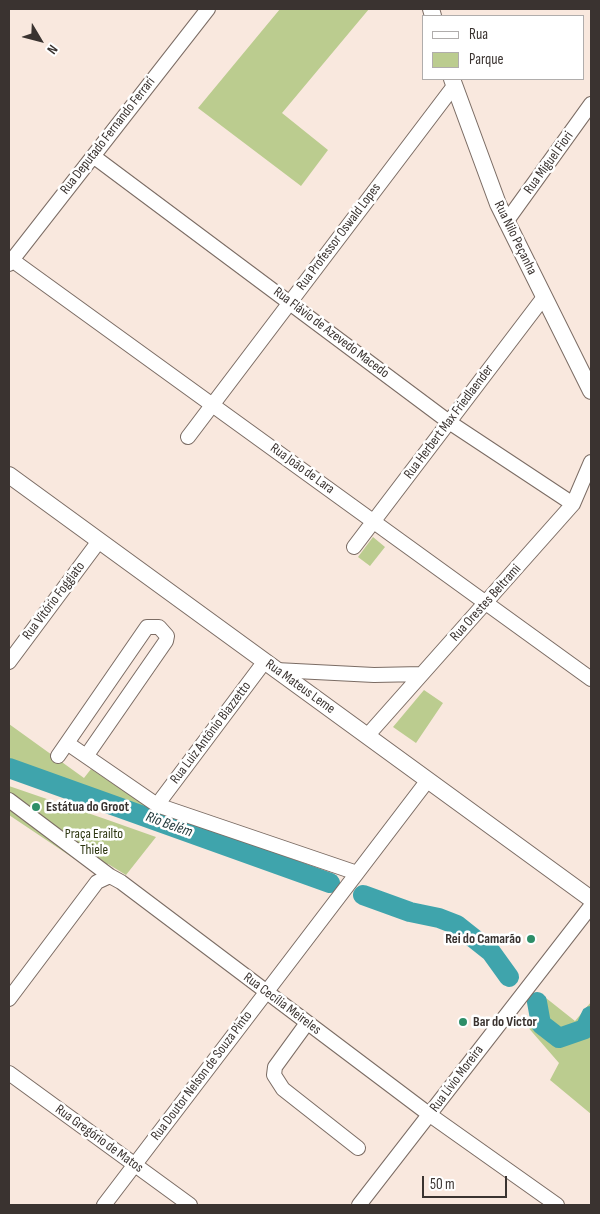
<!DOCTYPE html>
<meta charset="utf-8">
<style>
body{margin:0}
#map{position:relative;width:600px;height:1214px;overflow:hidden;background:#f9e8de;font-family:"Sofia Sans Condensed",sans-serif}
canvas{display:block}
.frame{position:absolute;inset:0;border:10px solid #3a3330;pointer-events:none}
.legend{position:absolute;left:422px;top:15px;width:162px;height:65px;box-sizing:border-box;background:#fff;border:1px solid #b0adac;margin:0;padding:6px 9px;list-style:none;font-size:15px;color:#3a3330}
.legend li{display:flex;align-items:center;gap:10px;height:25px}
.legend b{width:25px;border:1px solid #b0adac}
.north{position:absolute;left:15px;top:15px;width:50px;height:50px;-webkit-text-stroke:4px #fff;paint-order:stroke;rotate:127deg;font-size:14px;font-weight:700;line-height:20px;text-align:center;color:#3a3330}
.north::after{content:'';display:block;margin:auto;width:18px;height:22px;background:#3a3330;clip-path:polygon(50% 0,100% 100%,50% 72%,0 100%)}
.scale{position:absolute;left:422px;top:1176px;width:85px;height:22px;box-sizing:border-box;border:2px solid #3a3330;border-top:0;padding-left:6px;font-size:15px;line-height:18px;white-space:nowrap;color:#3a3330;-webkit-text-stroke:4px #fff;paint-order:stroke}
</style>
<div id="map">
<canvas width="600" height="1214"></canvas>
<div class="frame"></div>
<ul class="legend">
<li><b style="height:6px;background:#fff"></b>Rua</li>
<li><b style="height:14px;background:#bbcc8f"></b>Parque</li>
</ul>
<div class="north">N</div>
<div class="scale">50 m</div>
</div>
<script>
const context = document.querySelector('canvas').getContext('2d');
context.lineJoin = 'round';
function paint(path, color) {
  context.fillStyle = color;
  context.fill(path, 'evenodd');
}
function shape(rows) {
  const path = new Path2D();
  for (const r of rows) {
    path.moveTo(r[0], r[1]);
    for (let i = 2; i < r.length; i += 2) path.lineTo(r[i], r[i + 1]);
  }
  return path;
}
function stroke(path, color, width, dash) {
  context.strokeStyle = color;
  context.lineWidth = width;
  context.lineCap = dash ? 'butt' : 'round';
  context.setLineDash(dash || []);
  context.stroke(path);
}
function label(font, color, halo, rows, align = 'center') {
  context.font = font + ' "Sofia Sans Condensed",sans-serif';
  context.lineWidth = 5;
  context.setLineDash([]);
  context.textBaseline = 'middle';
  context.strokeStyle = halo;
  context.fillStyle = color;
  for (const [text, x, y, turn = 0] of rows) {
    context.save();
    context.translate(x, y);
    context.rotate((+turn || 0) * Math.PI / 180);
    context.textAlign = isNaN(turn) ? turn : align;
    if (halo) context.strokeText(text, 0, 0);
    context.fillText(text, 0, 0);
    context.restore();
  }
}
paint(shape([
 [280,9,369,9,282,113,328,150,301,186,198,108],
 [373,537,385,547,370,566,358,557],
 [424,690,443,703,416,743,393,727],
 [9,724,84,778,91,769,158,814,9,759],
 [9,786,108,820,156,837,126,875,108,864,97,874,9,815],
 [546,998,575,1021,591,1002,591,1114,550,1080,559,1063,526,1025]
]), '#bbcc8f');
stroke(shape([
 [9,768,330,883],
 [363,895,410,912,439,918,457,925,491,952,509,977],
 [537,1002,541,1024,559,1038,585,1029,591,1016]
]), '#3fa4ac', 20);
const minor = shape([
 [93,156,449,422,573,504],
 [506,222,591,104],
 [12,260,591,679],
 [9,264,208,9],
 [188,437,454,86],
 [354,547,544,297],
 [9,662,99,541],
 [276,670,374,675,422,674],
 [367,736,573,504,591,462],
 [67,743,157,805,357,873],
 [58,756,147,627,159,627,167,636,166,641,87,755],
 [9,800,110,876,121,882,430,1115,557,1205],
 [157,805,265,661],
 [9,999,97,882,110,876],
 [307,1023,275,1067,274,1075,283,1089,358,1148],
 [9,1073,190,1205],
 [104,1205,428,780],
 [359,1205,591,906]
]);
const major = shape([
 [431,9,433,16],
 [452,79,498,204,591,391],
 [9,475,591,899]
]);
stroke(minor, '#7b6c64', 16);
stroke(major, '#7b6c64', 18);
stroke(minor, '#fff', 14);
stroke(major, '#fff', 16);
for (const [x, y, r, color] of [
 [36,807,5,"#2d8e68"],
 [531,939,5,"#2d8e68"],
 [463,1022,5,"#2d8e68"]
]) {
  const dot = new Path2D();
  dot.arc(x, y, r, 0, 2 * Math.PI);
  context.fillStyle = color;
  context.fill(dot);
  stroke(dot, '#fff', 2);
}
label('14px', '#3a3330', '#fff', [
 ["Rua Deputado Fernando Ferrari",108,136,-52],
 ["Rua Miguel Fiori",549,163,-54],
 ["Rua Professor Oswald Lopes",339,237,-53],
 ["Rua Nilo Peçanha",515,238,64],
 ["Rua Flávio de Azevedo Macedo",331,333,37],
 ["Rua Herbert Max Friedlaender",449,422,-53],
 ["Rua João de Lara",302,469,36],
 ["Rua Vitório Foggiato",54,601,-53],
 ["Rua Orestes Beltrami",486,603,-48],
 ["Rua Mateus Leme",300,687,36],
 ["Rua Luiz Antônio Biazzetto",211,733,-53],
 ["Rua Cecília Meireles",282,1004,37],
 ["Rua Doutor Nelson de Souza Pinto",202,1076,-53],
 ["Rua Lívio Moreira",457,1079,-53],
 ["Rua Gregório de Matos",99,1139,36]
]);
label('bold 14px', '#3a3330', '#fff', [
 ["Estátua do Groot",46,807],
 ["Rei do Camarão",521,939,"right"],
 ["Bar do Victor",473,1022]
], 'left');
label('14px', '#2e3712', '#fff', [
 ["Praça Erailto",94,834],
 ["Thiele",94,850]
]);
label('italic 15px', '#233a3c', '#fff', [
 ["Rio Belém",169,825,20]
]);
</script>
